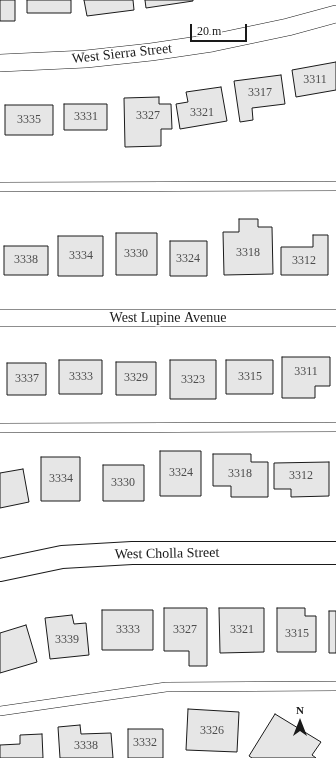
<!DOCTYPE html>
<style>
body{margin:0}
#map{position:relative;width:336px;height:758px;overflow:hidden;background:#fff;font-family:"Times New Roman",serif}
canvas{display:block}
.north{position:absolute;left:280px;top:702px;width:40px;height:40px;-webkit-text-stroke:3px #fff;paint-order:stroke;rotate:0deg;font-size:11px;font-weight:700;line-height:16px;text-align:center;color:#1a1a1a}
.north::after{content:'';display:block;margin:auto;width:14px;height:18px;background:#1a1a1a;clip-path:polygon(50% 0,100% 100%,50% 72%,0 100%)}
.scale{position:absolute;left:190px;top:24px;width:57px;height:18px;box-sizing:border-box;border:2px solid #1a1a1a;border-top:0;padding-left:5px;font-size:12px;line-height:14px;white-space:nowrap;color:#1a1a1a;-webkit-text-stroke:3px #fff;paint-order:stroke}
</style>
<div id="map">
<canvas width="336" height="758"></canvas>
<div class="north">N</div>
<div class="scale">20 m</div>
</div>
<script>
const context = document.querySelector('canvas').getContext('2d');
context.lineJoin = 'round';
function paint(path, color) {
  context.fillStyle = color;
  context.fill(path, 'evenodd');
}
function shape(rows) {
  const path = new Path2D();
  for (const r of rows) {
    path.moveTo(r[0], r[1]);
    for (let i = 2; i < r.length; i += 2) path.lineTo(r[i], r[i + 1]);
  }
  return path;
}
function stroke(path, color, width, dash) {
  context.strokeStyle = color;
  context.lineWidth = width;
  context.lineCap = dash ? 'butt' : 'round';
  context.setLineDash(dash || []);
  context.stroke(path);
}
function label(font, color, halo, rows, align = 'center') {
  context.font = font + ' "Times New Roman",serif';
  context.lineWidth = 3;
  context.setLineDash([]);
  context.textBaseline = 'middle';
  context.strokeStyle = halo;
  context.fillStyle = color;
  for (const [text, x, y, turn = 0] of rows) {
    context.save();
    context.translate(x, y);
    context.rotate((+turn || 0) * Math.PI / 180);
    context.textAlign = isNaN(turn) ? turn : align;
    if (halo) context.strokeText(text, 0, 0);
    context.fillText(text, 0, 0);
    context.restore();
  }
}
const building = shape([
 [0,0,15,0,15,21,0,21,0,0],
 [27,0,71,0,71,13,27,13,27,0],
 [84,0,133,0,134,10,87,16,84,0],
 [145,0,193,0,193,1,146,8,145,0],
 [336,62,336,90,296,97,292,70,336,62],
 [281,75,285,104,252,108,253,120,240,122,234,81,281,75],
 [221,87,227,121,180,129,176,104,188,102,186,92,221,87],
 [159,97,159,104,171,104,172,129,161,129,161,146,125,147,124,98,159,97],
 [64,104,107,104,107,130,64,130,64,104],
 [5,105,53,105,53,135,5,135,5,105],
 [239,219,258,219,258,227,272,227,273,274,224,275,223,232,239,232,239,219],
 [116,233,157,233,157,275,116,275,116,233],
 [313,235,328,235,328,275,281,275,281,247,313,247,313,235],
 [58,236,103,236,103,276,58,276,58,236],
 [170,241,207,241,207,276,170,276,170,241],
 [4,246,48,246,48,275,4,275,4,246],
 [282,357,330,357,330,386,315,386,315,398,282,398,282,357],
 [59,360,102,360,102,394,59,394,59,360],
 [170,360,216,360,216,399,170,399,170,360],
 [226,360,273,360,273,394,226,394,226,360],
 [116,362,156,362,156,395,116,395,116,362],
 [7,363,46,363,46,395,7,395,7,363],
 [160,451,201,451,201,496,160,496,160,451],
 [213,454,251,454,251,462,268,462,268,497,231,497,231,486,213,486,213,454],
 [41,457,80,457,80,501,41,501,41,457],
 [329,462,329,496,291,497,291,489,274,489,274,463,329,462],
 [103,465,144,465,144,501,103,501,103,465],
 [23,469,29,502,0,508,0,473,23,469],
 [164,608,207,608,207,666,189,666,189,651,164,651,164,608],
 [219,608,264,608,264,652,220,653,219,608],
 [277,608,305,608,305,616,316,616,316,652,277,652,277,608],
 [102,610,153,610,153,650,102,650,102,610],
 [329,611,336,611,336,653,329,653,329,611],
 [72,615,74,624,86,623,89,655,50,659,45,618,72,615],
 [26,625,37,662,0,673,0,633,26,625],
 [188,709,239,712,237,752,186,750,188,709],
 [275,714,321,742,312,755,316,758,252,758,249,756,275,714],
 [80,725,81,734,111,733,113,758,60,758,58,727,80,725],
 [128,729,163,729,163,758,128,758,128,729],
 [42,734,43,758,0,758,0,745,20,744,20,735,42,734]
]);
paint(building, '#e6e6e6');
stroke(building, '#1a1a1a', 1);
const lane = shape([
 [0,187,336,186],
 [0,428,336,427],
 [0,711,166,687,336,686]
]);
const street = shape([
 [0,63,86,59,151,52,212,43,288,27,336,14],
 [0,318,336,318]
]);
const secondary = shape([
 [0,570,62,557,132,553,336,553]
]);
stroke(lane, '#1a1a1a', 10);
stroke(street, '#1a1a1a', 18);
stroke(secondary, '#1a1a1a', 24);
stroke(lane, '#fff', 9);
stroke(street, '#fff', 17);
stroke(secondary, '#fff', 22);
label('12px', '#4d4d4d', null, [
 ["3311",315,80],
 ["3317",260,93],
 ["3321",202,113],
 ["3327",148,116],
 ["3331",86,117],
 ["3335",29,120],
 ["3318",248,253],
 ["3330",136,254],
 ["3334",81,256],
 ["3324",188,259],
 ["3338",26,260],
 ["3312",304,261],
 ["3311",306,372],
 ["3333",81,377],
 ["3315",250,377],
 ["3329",136,378],
 ["3337",27,379],
 ["3323",193,380],
 ["3324",181,473],
 ["3318",240,474],
 ["3312",301,476],
 ["3334",61,479],
 ["3330",123,483],
 ["3333",128,630],
 ["3327",185,630],
 ["3321",242,630],
 ["3315",297,634],
 ["3339",67,640],
 ["3326",212,731],
 ["3332",145,743],
 ["3338",86,746]
]);
label('14px', '#1a1a1a', '#fff', [
 ["West Sierra Street",122,54,-6],
 ["West Lupine Avenue",168,318],
 ["West Cholla Street",167,554,-1]
]);
</script>
